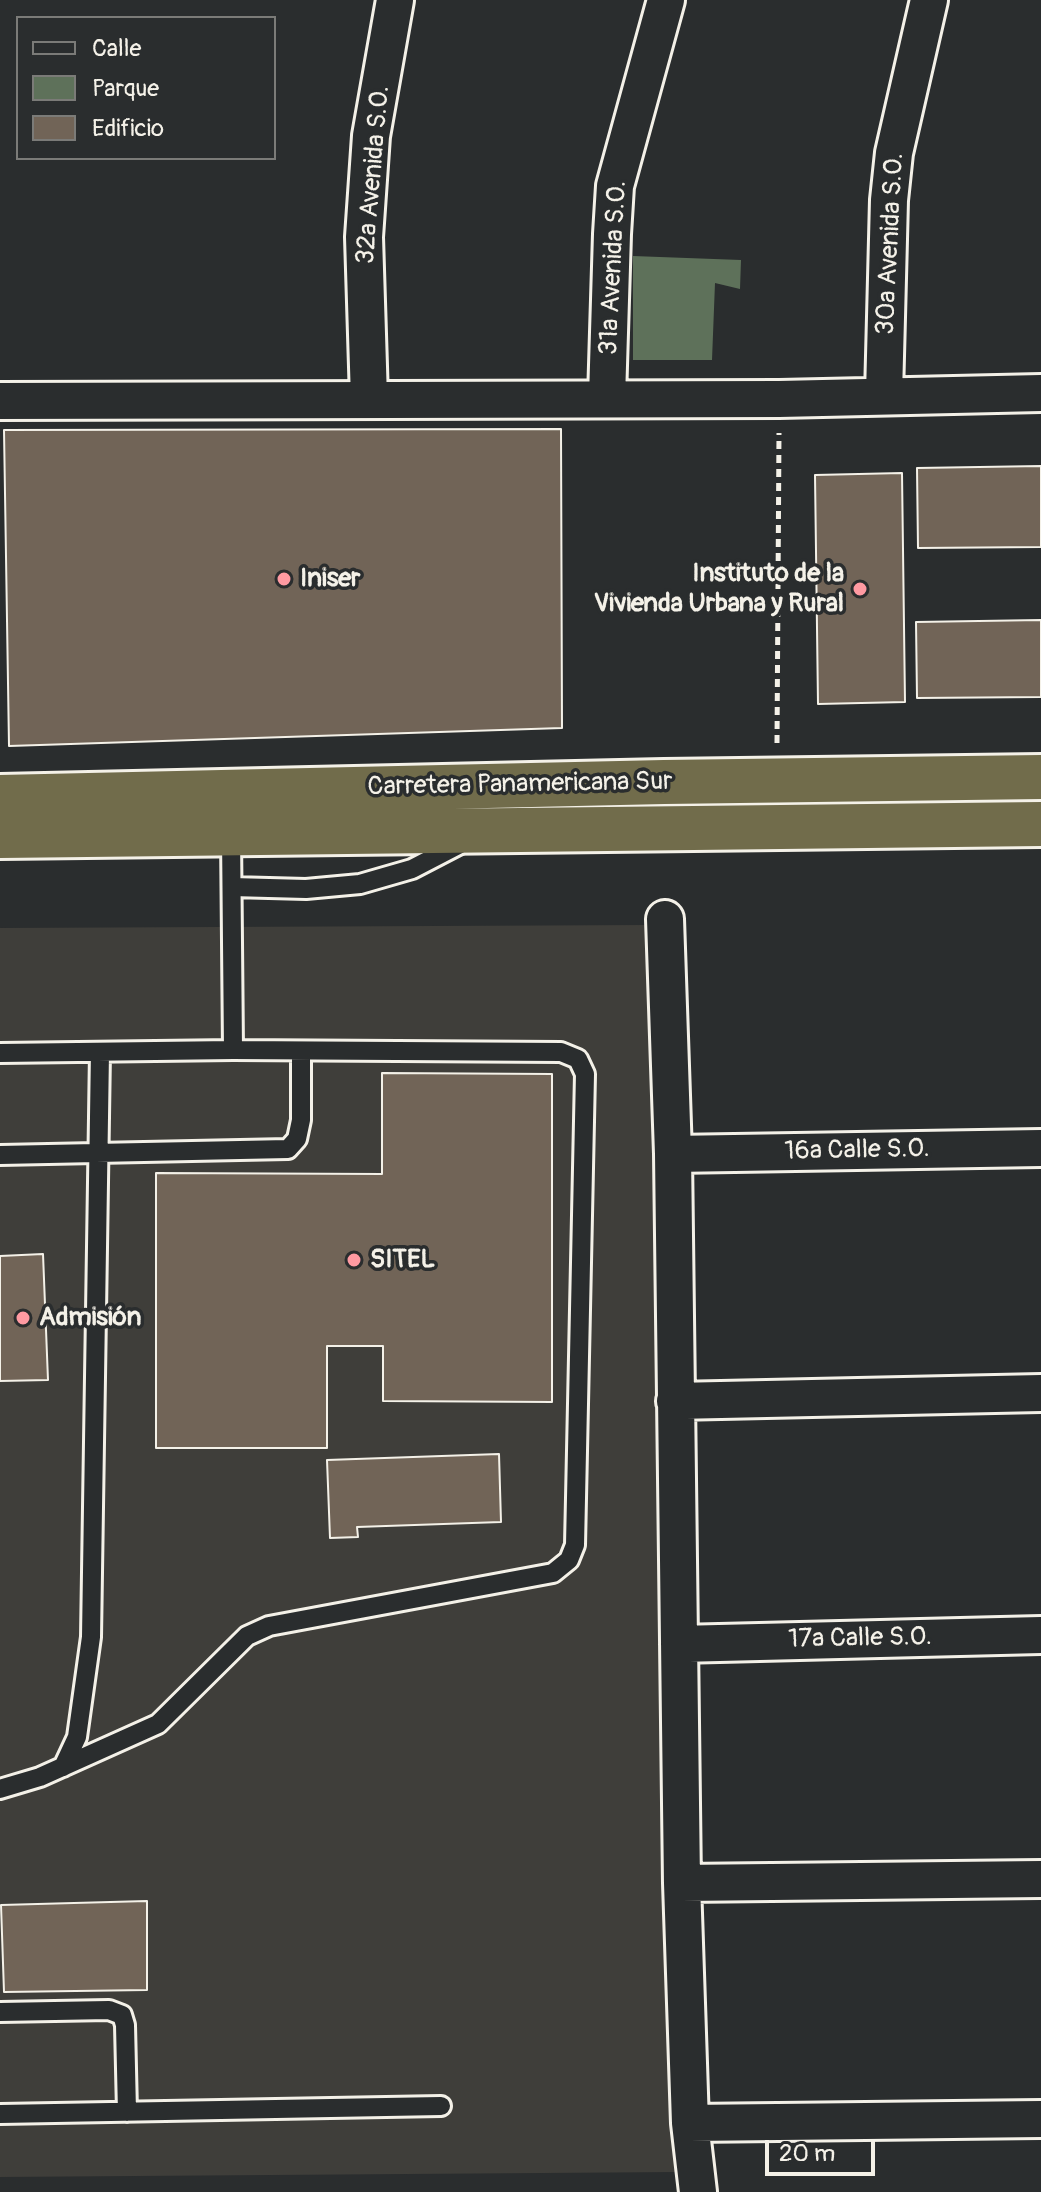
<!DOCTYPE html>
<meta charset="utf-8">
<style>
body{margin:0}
#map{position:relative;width:1041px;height:2192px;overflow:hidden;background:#2a2d2e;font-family:Pangolin,sans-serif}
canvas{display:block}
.legend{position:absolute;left:16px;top:16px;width:260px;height:144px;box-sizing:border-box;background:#2a2d2e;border:2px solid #7b7b78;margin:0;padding:10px 14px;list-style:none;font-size:24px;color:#f4f1e8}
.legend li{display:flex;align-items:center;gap:16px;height:40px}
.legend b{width:40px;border:2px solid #7b7b78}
.scale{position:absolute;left:765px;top:2140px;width:110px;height:36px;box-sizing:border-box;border:4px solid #f4f1e8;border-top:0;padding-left:10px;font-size:24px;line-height:28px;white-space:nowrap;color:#f4f1e8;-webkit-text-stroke:6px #2a2d2e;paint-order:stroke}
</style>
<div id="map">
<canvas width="1041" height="2192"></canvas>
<ul class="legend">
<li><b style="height:10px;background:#2a2d2e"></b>Calle</li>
<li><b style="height:22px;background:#5e715a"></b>Parque</li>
<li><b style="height:22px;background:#716457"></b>Edificio</li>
</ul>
<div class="scale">20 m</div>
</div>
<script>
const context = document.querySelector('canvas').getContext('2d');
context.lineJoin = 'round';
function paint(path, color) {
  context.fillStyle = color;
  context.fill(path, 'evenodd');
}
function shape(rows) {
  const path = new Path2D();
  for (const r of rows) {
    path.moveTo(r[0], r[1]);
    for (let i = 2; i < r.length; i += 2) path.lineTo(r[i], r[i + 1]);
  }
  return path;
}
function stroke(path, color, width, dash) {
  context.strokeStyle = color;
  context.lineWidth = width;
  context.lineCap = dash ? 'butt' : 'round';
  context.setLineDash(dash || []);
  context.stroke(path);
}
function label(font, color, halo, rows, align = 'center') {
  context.font = font + ' Pangolin,sans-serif';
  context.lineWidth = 7;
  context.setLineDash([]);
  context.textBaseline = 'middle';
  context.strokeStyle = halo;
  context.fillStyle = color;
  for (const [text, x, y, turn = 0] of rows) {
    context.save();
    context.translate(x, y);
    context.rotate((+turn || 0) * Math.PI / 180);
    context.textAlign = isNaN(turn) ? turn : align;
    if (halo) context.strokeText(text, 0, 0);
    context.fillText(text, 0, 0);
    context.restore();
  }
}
paint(shape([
 [647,925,680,2172,0,2177,0,928]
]), '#3f3e3a');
paint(shape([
 [633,256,741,260,740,289,715,283,712,360,633,360]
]), '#5e715a');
const building = shape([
 [561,429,562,728,9,746,4,430,561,429],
 [1041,466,1041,547,918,548,917,468,1041,466],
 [902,473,905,702,818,704,815,475,902,473],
 [1041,620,1041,697,917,698,916,622,1041,620],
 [382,1073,552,1074,552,1402,383,1401,383,1346,327,1346,327,1448,156,1448,156,1173,382,1174,382,1073],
 [43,1254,48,1380,0,1381,0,1256,43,1254],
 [499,1454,501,1522,357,1527,358,1537,330,1538,327,1460,499,1454],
 [147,1901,147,1990,4,1992,1,1905,147,1901]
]);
paint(building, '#716457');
stroke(building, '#f4f1e8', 2);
const service = shape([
 [231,834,233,1050],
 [232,887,306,889,360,884,412,869,464,842],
 [0,1053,233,1050,561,1052,578,1059,585,1074,575,1545,569,1560,553,1573,269,1626,247,1636,158,1724,40,1777,0,1789],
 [0,1155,288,1149,297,1139,301,1120,301,1051],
 [63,1767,77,1737,91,1637,100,1052],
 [0,2012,109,2010,122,2015,125,2025,127,2112],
 [0,2114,441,2106]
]);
const minor = shape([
 [884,395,889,200,894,153,929,0],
 [607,398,612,234,615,186,666,0],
 [369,399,364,237,371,136,395,0],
 [0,401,779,399,1041,393],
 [665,919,673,1154,682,1883,690,2123,698,2192],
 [673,1154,1041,1148],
 [675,1401,1041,1393],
 [679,1644,1041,1635],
 [682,1883,1041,1879],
 [690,2123,1041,2119]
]);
const trunk = shape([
 [0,797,664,782,1041,777],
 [0,836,1041,824]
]);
stroke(service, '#f4f1e8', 24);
stroke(minor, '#f4f1e8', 42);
stroke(trunk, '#f4f1e8', 50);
stroke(shape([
 [777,743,779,433]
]), '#f4f1e8', 5, [8, 6]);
stroke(service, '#2a2d2e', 18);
stroke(minor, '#2a2d2e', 36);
stroke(trunk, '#716c4b', 44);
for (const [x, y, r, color] of [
 [284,579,8,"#ff9aa2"],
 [860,589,8,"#ff9aa2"],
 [354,1260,8,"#ff9aa2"],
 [23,1318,8,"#ff9aa2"]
]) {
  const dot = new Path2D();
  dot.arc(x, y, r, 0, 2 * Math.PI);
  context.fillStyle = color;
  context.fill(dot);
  stroke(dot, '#2a2d2e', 3);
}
label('26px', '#f4f1e8', '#2a2d2e', [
 ["32a Avenida S.O.",374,175,-85],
 ["30a Avenida S.O.",891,244,-87],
 ["31a Avenida S.O.",614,268,-87],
 ["Carretera Panamericana Sur",520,785,-1],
 ["16a Calle S.O.",857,1151,-1],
 ["17a Calle S.O.",860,1639,-1]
]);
label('bold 26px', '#f4f1e8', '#2a2d2e', [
 ["Instituto de la",844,574,"right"],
 ["Vivienda Urbana y Rural",844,604,"right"],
 ["Iniser",300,579],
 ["SITEL",370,1260],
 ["Admisión",39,1318]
], 'left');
</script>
